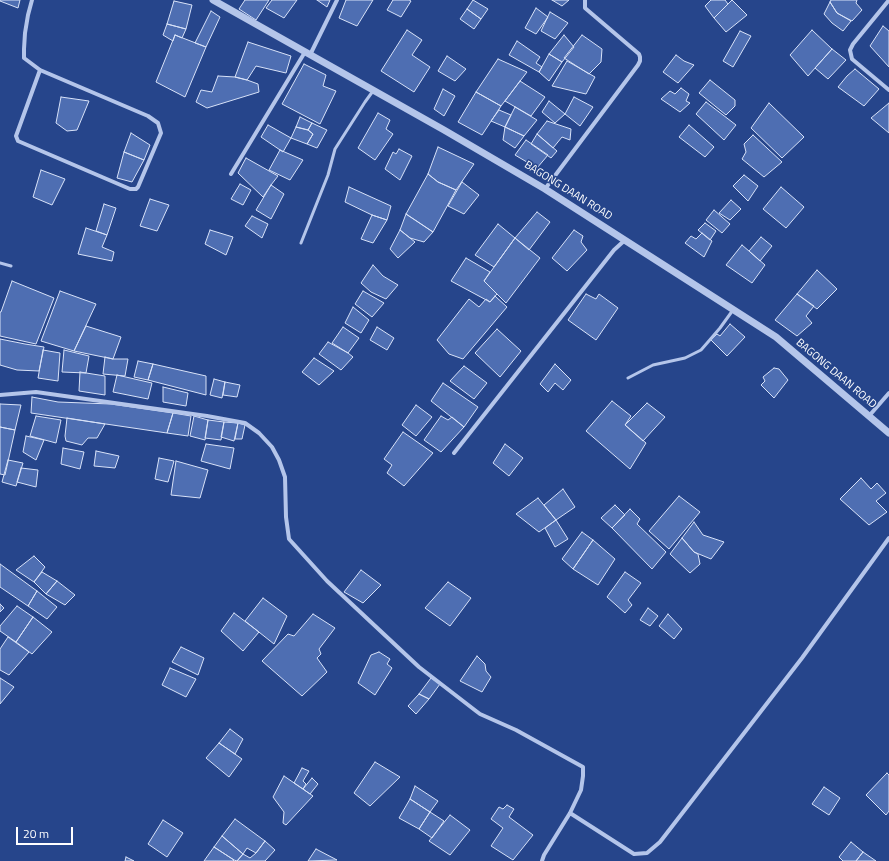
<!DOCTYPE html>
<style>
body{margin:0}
#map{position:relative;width:889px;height:861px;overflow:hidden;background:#26458b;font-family:"Titillium Web",sans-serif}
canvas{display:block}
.scale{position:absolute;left:16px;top:827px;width:57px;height:18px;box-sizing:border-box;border:2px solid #fff;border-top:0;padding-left:5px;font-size:12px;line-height:14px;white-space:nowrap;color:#fff;-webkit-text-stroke:3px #26458b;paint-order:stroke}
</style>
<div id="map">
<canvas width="889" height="861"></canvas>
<div class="scale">20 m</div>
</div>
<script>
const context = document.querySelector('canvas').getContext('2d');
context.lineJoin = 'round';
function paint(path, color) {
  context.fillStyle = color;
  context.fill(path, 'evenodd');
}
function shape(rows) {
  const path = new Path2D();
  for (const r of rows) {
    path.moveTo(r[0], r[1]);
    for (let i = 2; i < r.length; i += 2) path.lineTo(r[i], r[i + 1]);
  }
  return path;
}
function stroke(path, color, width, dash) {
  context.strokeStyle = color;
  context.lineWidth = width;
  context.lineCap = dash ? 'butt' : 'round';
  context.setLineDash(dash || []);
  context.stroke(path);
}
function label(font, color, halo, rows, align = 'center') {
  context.font = font + ' "Titillium Web",sans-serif';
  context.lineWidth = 3;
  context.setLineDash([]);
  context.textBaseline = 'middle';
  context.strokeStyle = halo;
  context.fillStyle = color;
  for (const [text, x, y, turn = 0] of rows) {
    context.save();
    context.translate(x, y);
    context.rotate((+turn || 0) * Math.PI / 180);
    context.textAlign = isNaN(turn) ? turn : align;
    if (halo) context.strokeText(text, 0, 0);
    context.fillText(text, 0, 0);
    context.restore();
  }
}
const building = shape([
 [0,0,20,0,18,8,0,1,0,0],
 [245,0,269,0,256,20,239,9,245,0],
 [272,0,297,0,284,18,266,8,272,0],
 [317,0,330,0,327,7,317,0],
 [346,0,373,0,357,26,339,18,346,0],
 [393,0,409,0,411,1,401,17,387,10,393,0],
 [473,0,488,9,481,19,467,9,473,0],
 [552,0,569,0,562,6,552,0],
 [711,0,725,0,728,4,714,18,705,6,711,0],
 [732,0,747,15,726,32,714,18,732,0],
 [831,0,857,0,856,3,862,10,852,21,837,13,830,2,831,0],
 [174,1,192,5,186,29,167,24,174,1],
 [830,2,837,13,851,21,843,31,832,23,824,14,830,2],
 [536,8,548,17,536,34,525,28,536,8],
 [467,9,481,19,474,29,460,19,467,9],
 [211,11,220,17,206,47,195,43,211,11],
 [550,12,568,23,555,39,541,31,550,12],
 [167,24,186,29,182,38,175,35,173,41,163,35,167,24],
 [883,26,889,31,889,67,870,46,883,26],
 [407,30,422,40,412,55,430,67,414,92,381,71,407,30],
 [812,30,832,49,808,76,790,55,812,30],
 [740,31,751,36,733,67,723,61,740,31],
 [175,35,206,47,185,97,156,82,175,35],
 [564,35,574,47,562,62,549,54,564,35],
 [582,35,602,49,601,62,589,74,564,58,582,35],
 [517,41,540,57,536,63,542,67,539,72,509,55,517,41],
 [248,42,291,56,286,73,256,66,247,80,235,77,248,42],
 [832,49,846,60,828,79,815,68,832,49],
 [549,54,562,62,549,81,539,72,549,54],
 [676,55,684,61,694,65,678,83,663,72,676,55],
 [447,56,466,69,455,81,438,71,447,56],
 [498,59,527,72,501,106,476,92,498,59],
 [567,61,595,77,586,94,552,86,567,61],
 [304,64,326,75,323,86,336,91,320,124,282,104,304,64],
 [855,69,879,89,864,106,838,87,847,76,855,69],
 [218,76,235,77,247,80,258,84,259,92,207,108,196,102,201,90,212,92,218,76],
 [710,80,735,100,735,106,726,115,699,93,710,80],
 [520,81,545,97,531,116,505,101,520,81],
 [681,88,689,94,686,101,690,103,680,112,661,99,670,91,675,94,681,88],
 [443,89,455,96,444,116,434,109,443,89],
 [476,92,501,106,482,135,458,122,476,92],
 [61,97,89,101,77,130,67,131,56,123,61,97],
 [574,97,593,107,580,126,565,114,574,97],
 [549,101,565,114,555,123,542,112,549,101],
 [706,102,736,125,724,140,696,114,706,102],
 [769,103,804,137,782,158,751,128,769,103],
 [889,103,889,133,871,118,889,103],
 [515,107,537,120,524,136,505,127,515,107],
 [499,110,511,115,505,127,491,121,499,110],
 [378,113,390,120,386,129,393,134,375,160,358,148,378,113],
 [300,117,312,123,308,130,296,127,300,117],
 [547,121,571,129,570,140,562,137,553,148,537,134,547,121],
 [312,123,327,130,317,148,307,144,313,134,308,130,312,123],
 [268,125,291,138,283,152,261,137,268,125],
 [689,125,714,147,705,157,679,137,689,125],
 [296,127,308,130,313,134,307,144,291,138,296,127],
 [505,127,524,136,515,148,503,140,505,127],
 [131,133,150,145,144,160,124,152,131,133],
 [537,134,557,151,551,158,531,144,537,134],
 [753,135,782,162,764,177,742,159,746,152,744,144,753,135],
 [526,140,548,155,537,168,515,155,526,140],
 [438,147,474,164,456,190,438,182,428,174,438,147],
 [399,149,412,156,400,180,385,169,393,152,396,154,399,149],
 [280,150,303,160,290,180,269,170,280,150],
 [124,152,144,160,132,182,117,178,124,152],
 [246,158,278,176,271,185,263,197,238,173,246,158],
 [41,170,65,179,52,205,33,197,41,170],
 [428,174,438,182,456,190,433,232,406,214,428,174],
 [744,175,758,186,748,201,733,186,744,175],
 [462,182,479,195,464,214,448,206,462,182],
 [240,184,251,190,243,205,231,199,240,184],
 [271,185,284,194,271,219,256,210,271,185],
 [349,187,391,206,387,220,372,215,345,202,349,187],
 [781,187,804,207,786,228,763,209,781,187],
 [150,199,169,205,157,231,140,226,150,199],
 [731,200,741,209,730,220,719,213,731,200],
 [104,204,116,208,107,235,96,231,104,204],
 [714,210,730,224,722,233,706,220,714,210],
 [537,212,550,222,529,250,515,238,537,212],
 [406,214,433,232,424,242,410,238,400,230,406,214],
 [372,215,387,220,373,243,361,239,372,215],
 [252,216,268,224,262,238,245,226,252,216],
 [705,223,716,231,710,240,698,230,705,223],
 [498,224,515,238,494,267,475,255,498,224],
 [86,228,107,235,102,247,114,252,112,261,78,254,86,228],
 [210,230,233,237,226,255,205,244,210,230],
 [400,230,415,242,398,258,390,249,400,230],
 [574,230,583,236,581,242,587,250,567,271,552,258,574,230],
 [702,233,712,241,704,257,685,243,691,236,696,239,702,233],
 [761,237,772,246,760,261,749,251,761,237],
 [515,238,540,258,506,303,484,281,515,238],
 [742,245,765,265,752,283,726,265,742,245],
 [466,258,490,272,484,281,497,294,490,302,451,281,466,258],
 [373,265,383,276,398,285,386,299,371,292,361,283,373,265],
 [817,270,837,289,817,309,797,294,817,270],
 [12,281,54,298,36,344,0,336,0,312,1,312,12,281],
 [60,291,96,304,74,351,41,341,60,291],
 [363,291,384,303,372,317,355,304,363,291],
 [586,294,596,299,599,294,618,308,596,340,568,320,586,294],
 [797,294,814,306,806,316,812,323,797,336,775,320,797,294],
 [495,296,507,307,463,359,449,354,437,340,469,299,479,307,486,299,490,302,495,296],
 [353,307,369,320,361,333,345,323,353,307],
 [730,324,745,337,727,356,711,340,717,334,720,336,730,324],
 [86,326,121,337,113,359,74,351,86,326],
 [343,327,359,338,348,353,332,343,343,327],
 [377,327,394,338,387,350,370,340,377,327],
 [497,329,521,351,500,377,475,353,497,329],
 [0,339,25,344,44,347,39,371,17,370,0,365,0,339],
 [328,342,348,353,353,357,341,370,319,354,328,342],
 [43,350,60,353,58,381,38,378,43,350],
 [64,350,89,356,86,373,62,372,64,350],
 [105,357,113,359,128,359,125,376,103,374,105,357],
 [314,358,334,371,319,385,302,372,314,358],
 [138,361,153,364,148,380,134,377,138,361],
 [153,364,206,376,206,395,148,380,153,364],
 [555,364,571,380,563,390,555,383,548,392,540,384,555,364],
 [464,366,487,383,474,399,450,381,464,366],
 [774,368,779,369,788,380,774,398,761,385,765,381,763,377,774,368],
 [80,372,105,376,105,395,79,391,80,372],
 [117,375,152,383,148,399,113,392,117,375],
 [214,379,225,382,222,398,210,395,214,379],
 [225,382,240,385,237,397,223,395,225,382],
 [443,383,478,407,464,427,431,401,443,383],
 [163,387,188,393,186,406,163,402,163,387],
 [32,397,58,402,111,404,173,413,167,433,31,413,32,397],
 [612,401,631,416,625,425,646,443,630,469,586,431,612,401],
 [647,403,665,417,643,441,625,425,647,403],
 [0,404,21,405,15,430,0,427,0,404],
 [416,405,432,417,416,436,402,425,416,405],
 [173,413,191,416,188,436,167,433,173,413],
 [36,416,61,420,56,443,30,436,36,416],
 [194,416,208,420,205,440,190,436,194,416],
 [441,416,448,420,452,417,464,427,441,452,424,440,441,416],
 [67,418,105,424,97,438,88,438,82,445,66,441,65,436,67,418],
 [208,420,224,422,221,440,205,438,208,420],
 [224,422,238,423,234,441,221,437,224,422],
 [238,423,245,425,242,439,235,439,238,423],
 [0,427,15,430,5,475,0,474,0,427],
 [403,432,433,453,404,486,387,473,392,465,384,459,403,432],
 [26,436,44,440,36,460,23,452,26,436],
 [206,444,234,448,230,469,201,461,206,444],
 [505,444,523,458,509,476,493,463,505,444],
 [63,448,84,452,80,469,61,464,63,448],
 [96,451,119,456,115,468,94,466,96,451],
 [159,458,174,461,168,482,155,479,159,458],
 [8,460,23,463,16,486,2,482,8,460],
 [176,461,208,470,200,498,171,495,176,461],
 [21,468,38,470,36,487,17,482,21,468],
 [861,478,871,489,877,483,886,493,876,501,887,512,869,525,840,499,861,478],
 [563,489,575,507,556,520,544,505,563,489],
 [679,496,700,512,669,549,649,531,679,496],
 [538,498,556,520,539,532,516,514,538,498],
 [615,505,625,515,612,528,601,518,615,505],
 [630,509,640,519,637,524,666,552,652,569,612,528,630,509],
 [556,520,568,539,555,547,545,528,556,520],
 [694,522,703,535,724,542,711,559,694,552,682,538,694,522],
 [582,532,593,540,573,569,562,559,582,532],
 [682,538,694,552,698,554,700,564,690,573,670,554,682,538],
 [593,540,615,559,598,585,573,569,593,540],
 [34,556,45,567,34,582,16,570,34,556],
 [0,564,37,591,28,606,0,587,0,564],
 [361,570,381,585,363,603,344,592,361,570],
 [42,572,57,581,46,594,34,582,42,572],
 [625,572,641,583,628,600,632,605,625,613,607,597,625,572],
 [57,581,75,595,65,605,46,594,57,581],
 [448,582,471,598,450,626,425,608,448,582],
 [37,591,57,607,47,619,28,606,37,591],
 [263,598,287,616,274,644,245,621,263,598],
 [0,604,4,608,0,612,0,604],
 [17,606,33,617,16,642,0,631,0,626,17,606],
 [648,608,658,616,650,626,640,620,648,608],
 [234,613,259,632,243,651,221,631,234,613],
 [313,614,335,628,319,649,321,654,317,658,327,672,302,696,262,661,288,634,294,636,313,614],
 [668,614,682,629,674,639,659,626,668,614],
 [33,617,52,632,32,654,16,642,33,617],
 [8,637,29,652,9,675,0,670,0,649,8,637],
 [181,647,204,658,198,675,172,662,181,647],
 [379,652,390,659,387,664,392,668,375,695,358,683,371,655,379,652],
 [477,656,485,664,486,671,491,677,482,692,460,681,477,656],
 [170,668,196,679,186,697,162,685,170,668],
 [0,678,14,687,0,704,0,678],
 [431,678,440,684,429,699,419,694,431,678],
 [419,694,429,699,416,714,408,706,419,694],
 [230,729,243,739,235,754,219,743,230,729],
 [219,743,242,759,229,777,206,758,219,743],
 [375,762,400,777,370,806,354,793,375,762],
 [302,768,309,771,303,781,306,784,303,789,294,783,302,768],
 [887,773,889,775,889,811,886,815,866,795,887,773],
 [284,776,313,796,286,825,283,823,284,812,273,797,284,776],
 [312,778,318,784,310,794,303,789,312,778],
 [415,786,438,801,430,812,410,799,415,786],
 [824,787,840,798,829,815,812,804,824,787],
 [410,799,430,812,419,829,399,818,410,799],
 [507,805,514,809,509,817,533,835,513,860,491,846,503,828,491,819,499,807,503,809,507,805],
 [430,812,444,821,432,838,419,829,430,812],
 [450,815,470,830,450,855,429,841,450,815],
 [235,819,265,841,256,853,247,848,243,854,222,836,235,819],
 [163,820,183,833,167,857,148,844,163,820],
 [222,836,243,854,237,861,234,860,214,847,222,836],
 [265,841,275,850,265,861,237,861,243,854,250,858,256,853,265,841],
 [851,842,863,852,856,861,843,861,839,857,851,842],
 [214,847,234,860,233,861,204,861,214,847],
 [316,849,337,860,308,861,316,849],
 [863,852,876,861,856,861,863,852],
 [126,857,134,861,125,861,126,857]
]);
paint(building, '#4e6eb2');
stroke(building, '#d8e2f8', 1);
stroke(shape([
 [301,243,328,175,335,149,365,102,373,91],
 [0,263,11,266],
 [628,378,653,365,685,358,701,350,708,342,720,328,733,310]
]), '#b4c5ea', 3);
stroke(shape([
 [32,0,28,15,25,33,24,49,24,58,40,70],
 [889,0,853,44,850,50,852,59,889,90],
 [310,55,337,0],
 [40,70,148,116,158,123,161,133,138,187,136,189,130,189,18,141,16,136,40,70],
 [231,174,305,52],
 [545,189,638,65,640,61,640,57,639,54,585,8,585,0],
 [0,395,36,392,207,416,245,423,259,433,272,447,279,460,285,477,286,517,289,539,327,581,419,667,476,711,480,714,516,730,583,767,583,776,581,790,570,813,544,855,542,861],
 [869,416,889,393],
 [454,453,614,250,625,240],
 [570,813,634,854,647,853,660,842,802,658,889,538]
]), '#b4c5ea', 4);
stroke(shape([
 [213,0,444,130,545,189,776,337,889,433]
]), '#b4c5ea', 7);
label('11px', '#fff', '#26458b', [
 ["BAGONG DAAN ROAD",568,191,32],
 ["BAGONG DAAN ROAD",836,374,40]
]);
</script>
